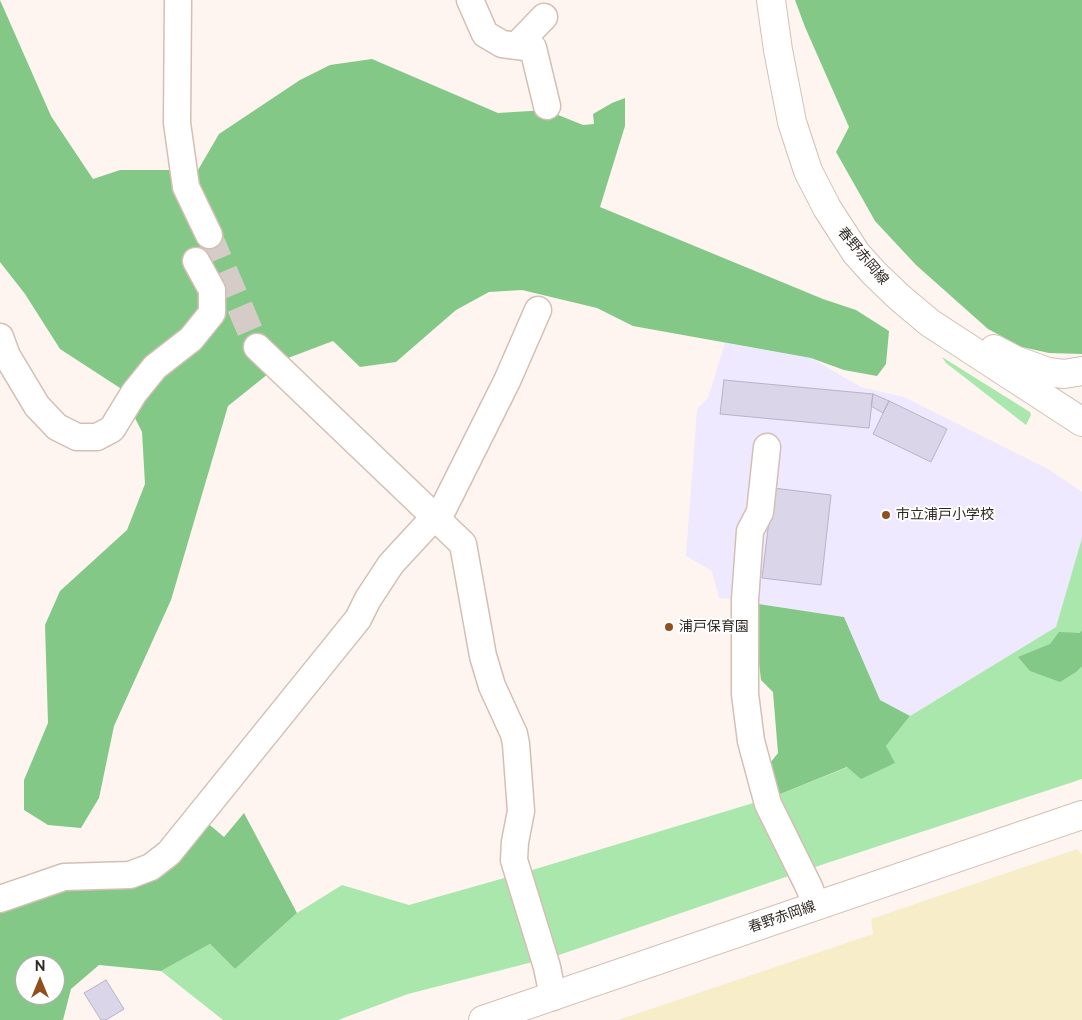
<!DOCTYPE html>
<meta charset="utf-8">
<style>
body{margin:0}
#map{position:relative;width:1082px;height:1020px;overflow:hidden;background:#fef5f0;font-family:Raleway,sans-serif}
canvas{display:block}
.north{position:absolute;left:15px;top:955px;width:50px;height:50px;box-sizing:border-box;background:#fff;border:1px solid #ada9a7;border-radius:50%;rotate:0deg;font-size:14px;font-weight:700;line-height:20px;text-align:center;color:#312924}
.north::after{content:'';display:block;margin:auto;width:18px;height:22px;background:#914f1d;clip-path:polygon(50% 0,100% 100%,50% 72%,0 100%)}
</style>
<div id="map">
<canvas width="1082" height="1020"></canvas>
<div class="north">N</div>
</div>
<script>
const context = document.querySelector('canvas').getContext('2d');
context.lineJoin = 'round';
function paint(path, color) {
  context.fillStyle = color;
  context.fill(path, 'evenodd');
}
function shape(rows) {
  const path = new Path2D();
  for (const r of rows) {
    path.moveTo(r[0], r[1]);
    for (let i = 2; i < r.length; i += 2) path.lineTo(r[i], r[i + 1]);
  }
  return path;
}
function stroke(path, color, width, dash) {
  context.strokeStyle = color;
  context.lineWidth = width;
  context.lineCap = dash ? 'butt' : 'round';
  context.setLineDash(dash || []);
  context.stroke(path);
}
function label(font, color, halo, rows, align = 'center') {
  context.font = font + ' Raleway,"Noto Sans JP",sans-serif';
  context.lineWidth = 4;
  context.setLineDash([]);
  context.textBaseline = 'middle';
  context.strokeStyle = halo;
  context.fillStyle = color;
  for (const [text, x, y, turn = 0] of rows) {
    context.save();
    context.translate(x, y);
    context.rotate((+turn || 0) * Math.PI / 180);
    context.textAlign = isNaN(turn) ? turn : align;
    if (halo) context.strokeText(text, 0, 0);
    context.fillText(text, 0, 0);
    context.restore();
  }
}
paint(shape([
 [725,343,811,358,861,387,904,397,1050,470,1082,492,1082,538,1056,627,910,716,880,700,844,617,752,603,745,600,719,598,712,571,686,556,697,409,708,398]
]), '#efe9ff');
paint(shape([
 [942,357,1030,412,1031,415,1026,425,946,363],
 [1082,538,1082,779,812,868,556,956,408,994,338,1020,223,1020,161,971,210,944,235,969,297,913,342,885,409,905,529,871,773,797,848,767,894,764,886,746,910,716,1056,627]
]), '#aae7ac');
paint(shape([
 [0,0,51,116,93,179,120,170,198,170,219,134,300,80,330,65,372,59,498,113,546,110,583,125,594,124,593,114,612,103,625,98,625,126,600,207,823,299,856,310,889,331,886,364,877,376,844,370,811,358,633,326,597,308,522,290,489,292,456,310,396,362,360,367,333,341,288,358,228,406,171,600,114,726,99,798,81,828,48,825,24,810,24,780,48,723,45,625,60,591,127,530,145,484,142,432,120,388,60,349,25,294,0,262],
 [795,0,1082,0,1082,354,1049,353,1022,347,988,329,916,265,875,221,836,152,849,127,805,27],
 [752,603,844,617,880,700,910,716,886,746,895,763,861,779,847,767,773,797,766,768,778,753,773,692,761,680],
 [1082,630,1082,666,1076,672,1060,682,1030,671,1018,657,1050,644,1059,632,1080,633],
 [244,813,297,913,235,969,210,944,161,971,99,965,71,989,63,1020,0,1020,0,911,66,886,138,884,205,821,224,837],
 [25,965,55,965,55,995,25,995]
]), '#83c887');
paint(shape([
 [1077,849,1082,854,1082,1020,618,1020,873,934,871,919]
]), '#f7edc8');
const building = shape([
 [724,380,873,394,869,428,720,414,724,380],
 [873,394,889,401,883,413,871,406,873,394],
 [889,401,947,429,931,462,873,434,889,401],
 [773,488,831,495,821,585,762,578,773,488],
 [106,980,124,1009,106,1020,101,1020,84,993,106,980]
]);
paint(building, '#dad5e9');
stroke(building, '#b8b3c6', 1);
stroke(shape([
 [209,235,257,347]
]), '#d5ccc7', 26, [26, 13]);
const minor = shape([
 [178,0,177,123,186,187,209,235],
 [470,0,485,34,502,44,533,48,547,106],
 [516,46,544,17],
 [0,337,7,356,37,406,57,427,77,437,97,437,112,429,134,393,155,367,191,339,212,313,212,290,196,261],
 [257,347,463,544,483,656,492,686,514,734,516,744,521,811,515,842,514,860,547,967,553,997],
 [767,447,760,512,750,531,745,600,745,694,751,741,768,804,809,887,816,905],
 [0,899,64,877,130,875,151,867,169,853,358,619,368,599,391,564,427,525,438,519,507,381,538,310]
]);
const major = shape([
 [771,0,778,50,792,122,808,171,827,208,856,253,874,273,899,297,930,323,1082,422],
 [994,349,1015,360,1048,372,1064,374,1082,371],
 [483,1020,1082,815]
]);
stroke(minor, '#d3bfb4', 29);
stroke(major, '#d3bfb4', 30);
stroke(minor, '#fff', 26);
stroke(major, '#fff', 28);
for (const [x, y, r, color] of [
 [886,515,5,"#914f1d"],
 [669,627,5,"#914f1d"]
]) {
  const dot = new Path2D();
  dot.arc(x, y, r, 0, 2 * Math.PI);
  context.fillStyle = color;
  context.fill(dot);
  stroke(dot, '#fff', 2);
}
label('14px', '#312924', '#fff', [
 ["春野赤岡線",863,256,50],
 ["春野赤岡線",782,917,-19]
]);
label('14px', '#312924', '#fff', [
 ["市立浦戸小学校",896,515],
 ["浦戸保育園",679,627]
], 'left');
</script>
